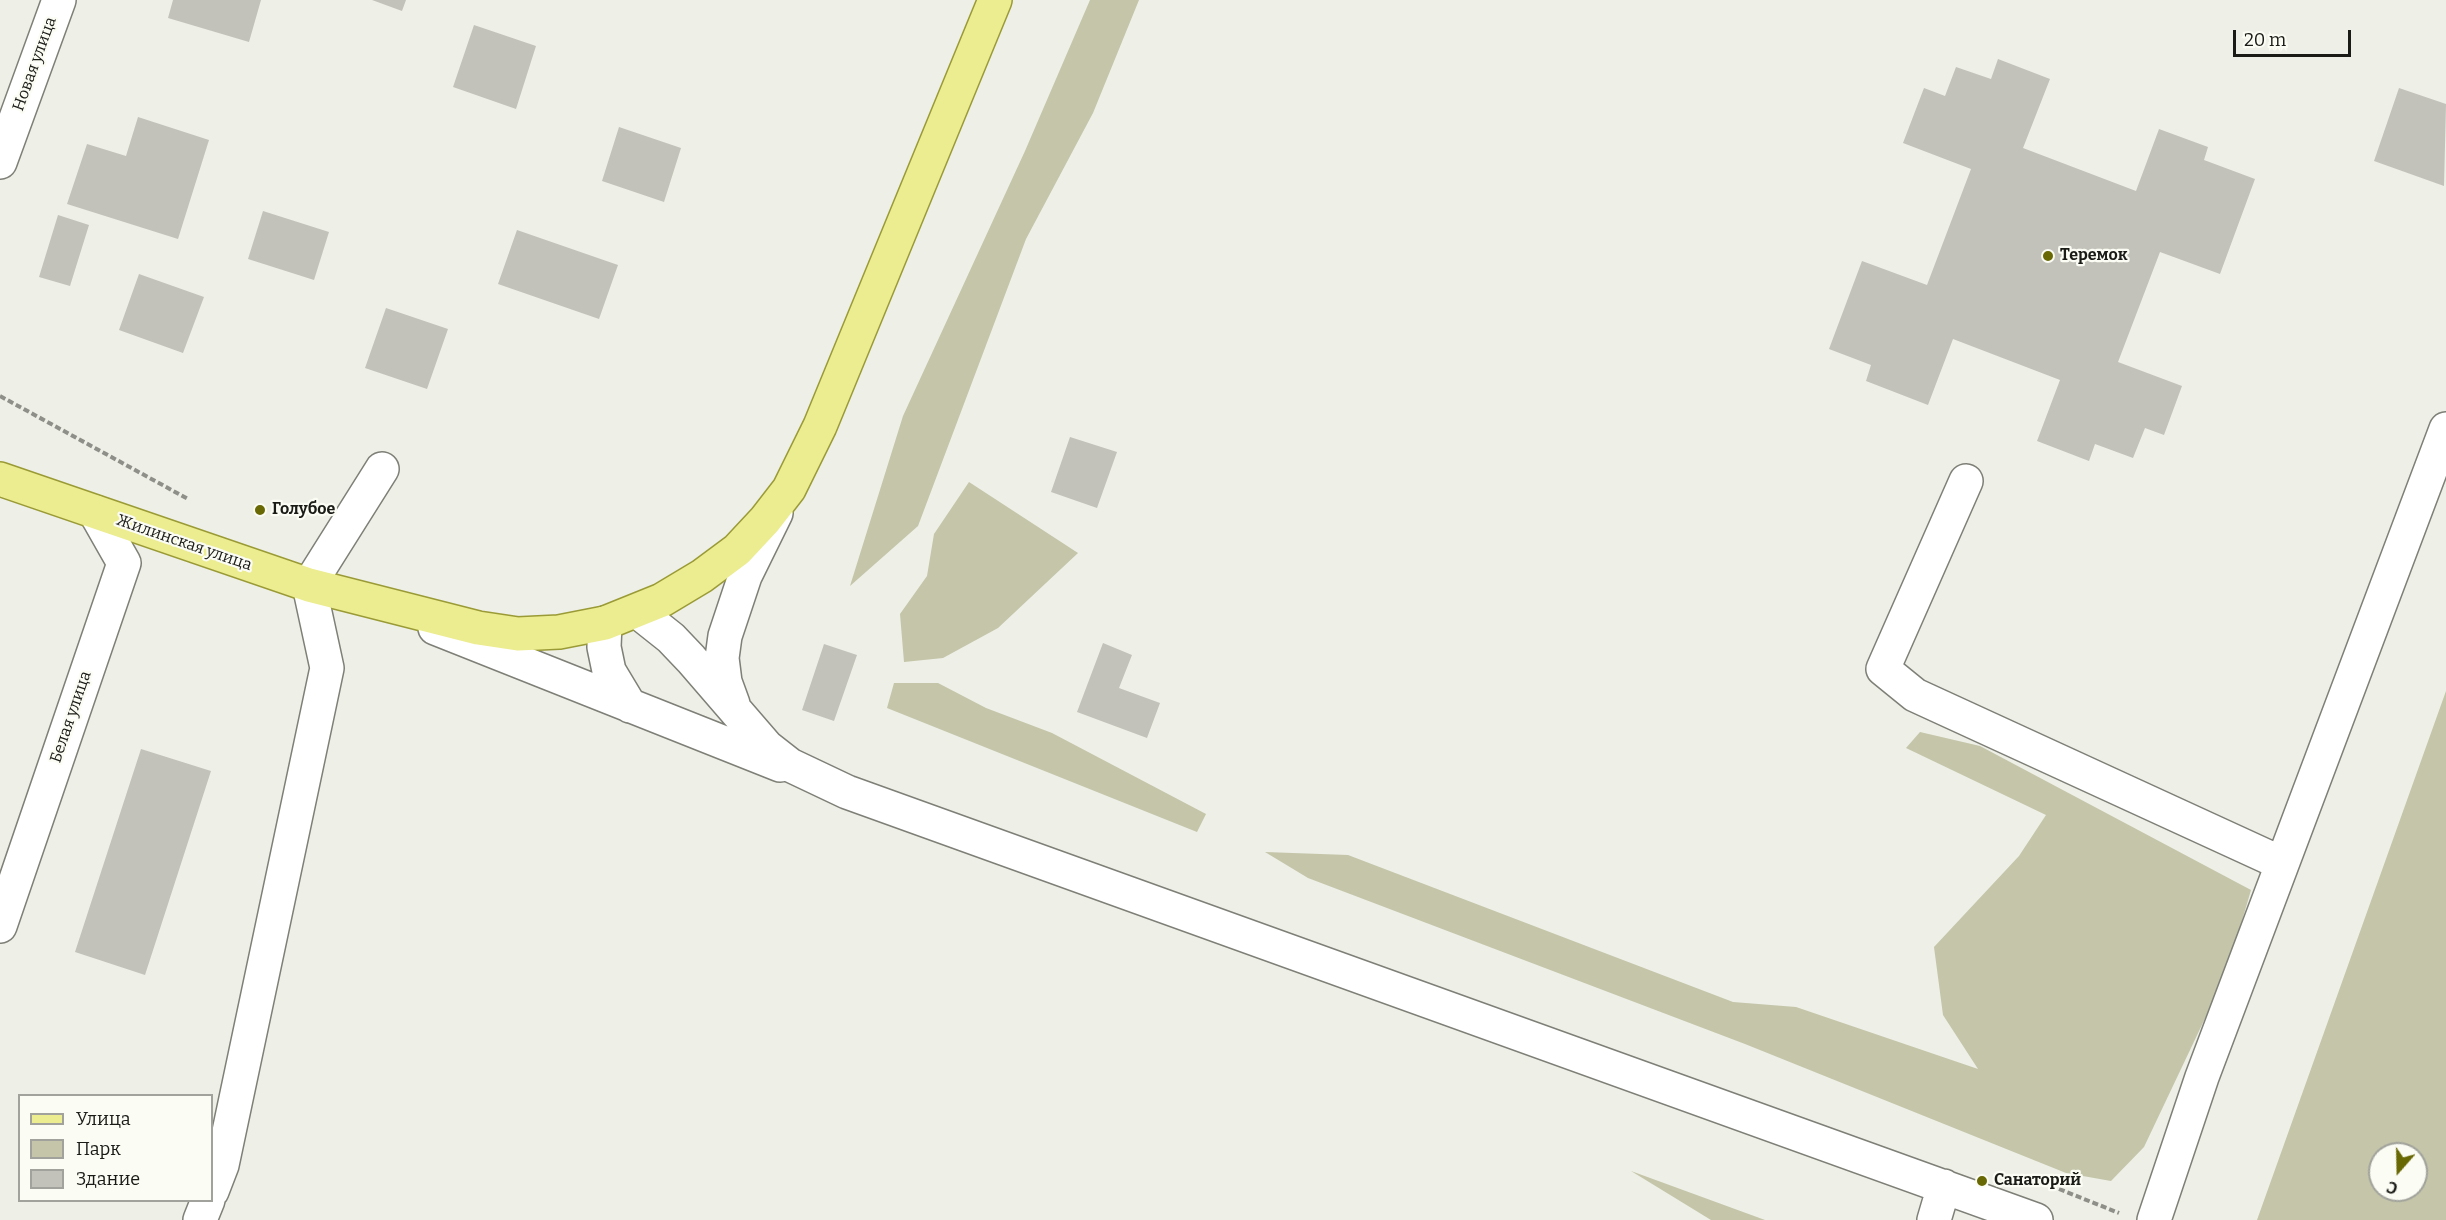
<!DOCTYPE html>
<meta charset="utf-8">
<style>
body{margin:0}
#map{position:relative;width:2446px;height:1220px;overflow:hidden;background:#eeefe6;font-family:Bitter,serif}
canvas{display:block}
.legend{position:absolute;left:18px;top:1094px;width:195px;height:108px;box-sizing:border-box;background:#fbfcf3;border:2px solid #a1a29b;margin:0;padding:8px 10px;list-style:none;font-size:18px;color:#1a1a17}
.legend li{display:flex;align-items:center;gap:12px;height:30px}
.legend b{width:30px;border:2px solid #a1a29b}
.north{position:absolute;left:2368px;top:1142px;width:60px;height:60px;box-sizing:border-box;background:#fbfcf3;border:2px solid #a1a29b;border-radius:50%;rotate:200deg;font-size:16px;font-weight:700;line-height:24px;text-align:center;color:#1a1a17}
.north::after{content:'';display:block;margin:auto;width:21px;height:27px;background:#686804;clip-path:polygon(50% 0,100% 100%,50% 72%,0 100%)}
.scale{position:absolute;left:2233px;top:30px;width:118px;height:27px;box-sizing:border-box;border:3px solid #1a1a17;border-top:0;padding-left:8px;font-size:18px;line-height:21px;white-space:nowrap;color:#1a1a17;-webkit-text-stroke:4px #fbfcf3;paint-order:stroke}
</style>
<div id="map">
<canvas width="2446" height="1220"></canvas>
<ul class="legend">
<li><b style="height:8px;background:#ecec90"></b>Улица</li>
<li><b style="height:16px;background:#c4c5a9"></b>Парк</li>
<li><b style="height:16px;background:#c2c2ba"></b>Здание</li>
</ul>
<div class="north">С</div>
<div class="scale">20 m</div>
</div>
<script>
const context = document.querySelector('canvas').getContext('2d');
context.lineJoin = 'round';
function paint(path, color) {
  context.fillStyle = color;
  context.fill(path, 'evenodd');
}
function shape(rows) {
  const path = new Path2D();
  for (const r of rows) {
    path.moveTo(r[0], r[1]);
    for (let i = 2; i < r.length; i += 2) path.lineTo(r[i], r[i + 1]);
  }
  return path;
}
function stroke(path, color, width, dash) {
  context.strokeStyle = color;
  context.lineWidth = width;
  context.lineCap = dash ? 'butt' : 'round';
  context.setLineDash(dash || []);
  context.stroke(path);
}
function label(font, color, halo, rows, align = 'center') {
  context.font = font + ' Bitter,serif';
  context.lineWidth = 4.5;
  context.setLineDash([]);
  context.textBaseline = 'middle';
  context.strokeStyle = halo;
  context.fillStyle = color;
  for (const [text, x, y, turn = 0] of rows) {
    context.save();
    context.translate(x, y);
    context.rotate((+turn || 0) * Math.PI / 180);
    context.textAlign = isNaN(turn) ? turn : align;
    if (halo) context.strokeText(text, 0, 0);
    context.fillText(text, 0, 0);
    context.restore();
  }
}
paint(shape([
 [1090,0,1139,0,1093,113,1026,239,918,526,850,586,903,416,1025,151],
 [969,482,1078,553,998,628,943,658,904,662,900,614,927,576,934,534],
 [894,683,938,683,986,708,1052,733,1206,814,1197,832,887,708],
 [2446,691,2446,1220,2257,1220],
 [2380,1154,2416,1154,2416,1190,2380,1190],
 [1920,732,1980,746,2251,890,2227,972,2144,1147,2111,1181,2066,1173,1745,1044,1308,878,1265,852,1348,855,1733,1002,1796,1007,1978,1069,1943,1015,1934,947,2019,856,2046,815,1906,748],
 [1631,1171,1765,1220,1711,1220]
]), '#c4c5a9');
paint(shape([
 [173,0,261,0,249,42,168,18],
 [372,0,406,0,402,11],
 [474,25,536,46,516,109,453,87],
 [1998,59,2050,79,2023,148,2136,191,2159,129,2208,147,2204,160,2255,179,2220,274,2160,252,2118,362,2182,386,2164,435,2145,428,2133,458,2095,444,2089,461,2037,441,2060,380,1953,339,1928,405,1866,381,1871,365,1829,349,1862,261,1927,285,1971,169,1903,143,1924,88,1945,96,1956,67,1991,79],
 [2399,88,2446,104,2444,186,2374,161],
 [138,117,209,140,178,239,67,204,87,144,126,156],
 [619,127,681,148,664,202,602,181],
 [263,211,329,232,314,280,248,259],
 [58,215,89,225,70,286,39,277],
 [517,230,618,265,599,319,498,284],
 [139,274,204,297,183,353,119,330],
 [386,308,448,329,427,389,365,368],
 [1070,437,1117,452,1097,508,1051,492],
 [1103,643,1132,655,1119,688,1160,703,1147,738,1077,712],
 [824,644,857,655,834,721,802,710],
 [141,749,211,771,145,975,75,952]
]), '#c2c2ba');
const minor = shape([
 [0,162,59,0],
 [1966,481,1883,669,1915,695,2281,863],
 [637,611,671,638,691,659,767,747,790,765,847,792,2036,1220],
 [605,623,604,647,609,671,630,706],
 [435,628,780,765],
 [733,704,725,682,722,658,725,636,745,576,776,513],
 [0,926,124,563,95,512],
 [212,1191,222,1165,327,668,309,585,382,469],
 [200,1220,208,1200],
 [1934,1220,1944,1186],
 [2154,1220,2202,1077,2446,429]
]);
const major = shape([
 [0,479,309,585,478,628,518,634,559,632,605,623,662,600,702,576,737,550,765,520,789,489,820,426,995,0]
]);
stroke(minor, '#7e7f76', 36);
stroke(major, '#9a9b36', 36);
stroke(shape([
 [0,396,188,499],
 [2059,1189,2119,1213]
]), '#8e8f88', 4, [6, 3]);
stroke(minor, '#fff', 33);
stroke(major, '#ecec90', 33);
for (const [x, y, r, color] of [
 [2048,256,6,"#686804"],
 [260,510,6,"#686804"],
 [1982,1181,6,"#686804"]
]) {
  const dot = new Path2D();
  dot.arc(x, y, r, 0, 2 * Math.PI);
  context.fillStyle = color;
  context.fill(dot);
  stroke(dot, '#fbfcf3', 2);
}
label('16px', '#1a1a17', '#fbfcf3', [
 ["Новая улица",35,64,-70],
 ["Жилинская улица",184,543,19],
 ["Белая улица",71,717,-71]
]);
label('bold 16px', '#1a1a17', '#fbfcf3', [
 ["Теремок",2060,256],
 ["Голубое",272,510],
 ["Санаторий",1994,1181]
], 'left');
</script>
